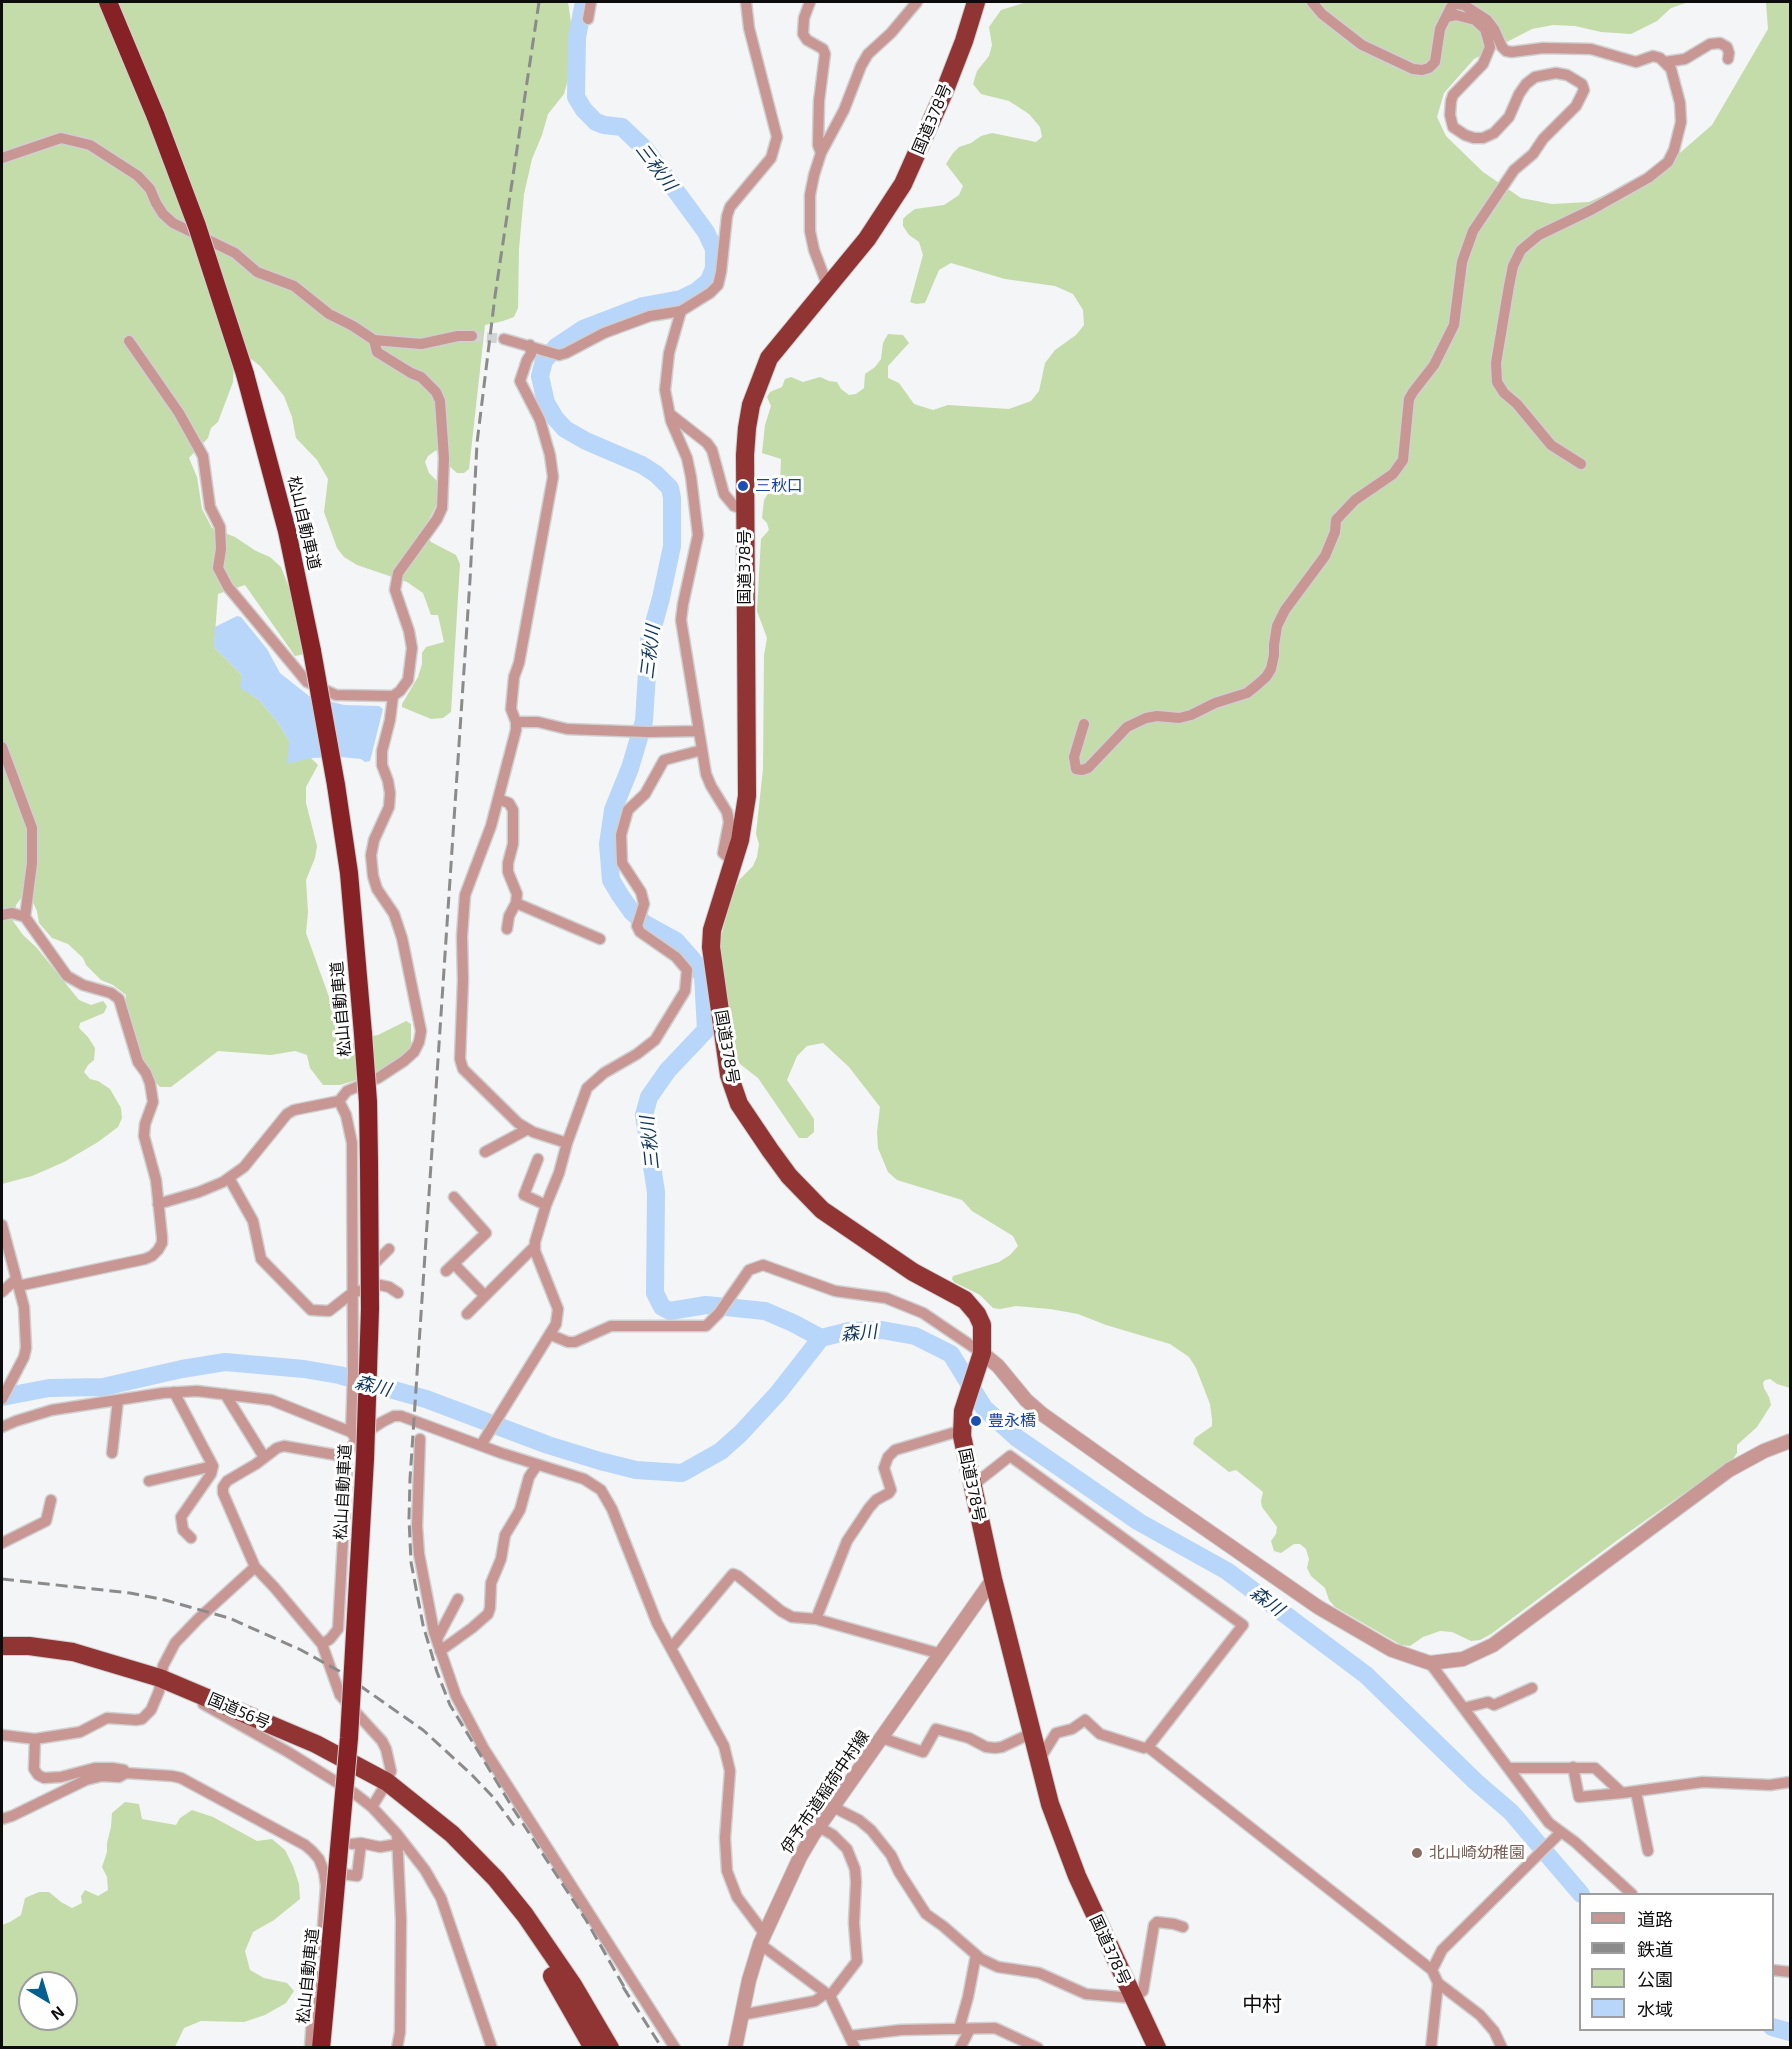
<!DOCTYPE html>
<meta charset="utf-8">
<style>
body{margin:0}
#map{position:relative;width:1792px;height:2049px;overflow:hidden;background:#f4f5f6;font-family:"Exo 2","Noto Sans JP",sans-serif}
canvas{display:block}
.frame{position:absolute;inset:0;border:3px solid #0c0c0d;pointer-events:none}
.legend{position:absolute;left:1579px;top:1893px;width:195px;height:138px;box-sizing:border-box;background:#fff;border:2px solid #9e9e9e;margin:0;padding:8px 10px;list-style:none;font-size:18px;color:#0c0c0d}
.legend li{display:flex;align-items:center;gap:12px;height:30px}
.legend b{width:30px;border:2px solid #9e9e9e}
.north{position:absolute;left:18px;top:1971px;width:60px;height:60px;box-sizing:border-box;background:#fff;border:2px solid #9e9e9e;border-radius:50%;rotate:142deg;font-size:16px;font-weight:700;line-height:24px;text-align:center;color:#0c0c0d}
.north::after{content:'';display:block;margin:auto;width:21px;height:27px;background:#045f90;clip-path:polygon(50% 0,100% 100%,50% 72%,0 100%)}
</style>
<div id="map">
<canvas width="1792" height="2049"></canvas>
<div class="frame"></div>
<ul class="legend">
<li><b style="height:8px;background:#c89693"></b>道路</li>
<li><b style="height:8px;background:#8b8b8c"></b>鉄道</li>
<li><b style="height:16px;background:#c3dca9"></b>公園</li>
<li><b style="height:16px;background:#b7d6fa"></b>水域</li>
</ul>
<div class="north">N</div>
</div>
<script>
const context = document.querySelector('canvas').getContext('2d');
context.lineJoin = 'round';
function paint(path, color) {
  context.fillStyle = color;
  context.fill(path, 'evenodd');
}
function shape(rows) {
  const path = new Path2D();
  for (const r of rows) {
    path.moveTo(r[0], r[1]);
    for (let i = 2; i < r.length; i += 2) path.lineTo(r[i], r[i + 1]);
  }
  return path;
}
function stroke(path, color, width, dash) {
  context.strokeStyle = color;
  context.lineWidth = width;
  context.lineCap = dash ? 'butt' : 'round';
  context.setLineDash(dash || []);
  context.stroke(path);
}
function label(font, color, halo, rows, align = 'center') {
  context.font = font + ' "Exo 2","Noto Sans JP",sans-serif';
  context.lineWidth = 6;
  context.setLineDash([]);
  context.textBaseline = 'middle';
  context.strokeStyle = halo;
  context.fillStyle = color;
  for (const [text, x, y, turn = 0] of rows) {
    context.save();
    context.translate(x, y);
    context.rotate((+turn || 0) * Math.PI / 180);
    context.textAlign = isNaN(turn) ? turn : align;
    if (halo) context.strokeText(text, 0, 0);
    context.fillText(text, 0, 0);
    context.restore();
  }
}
paint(shape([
 [2,2,568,2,571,23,569,76,564,94,548,114,542,135,532,159,524,194,519,249,518,308,514,317,503,321,485,325,469,469,464,473,457,473,449,466,447,448,435,451,428,456,425,462,429,473,437,481,437,504,423,531,431,542,456,555,460,564,451,712,443,718,431,719,402,707,402,704,418,677,422,664,422,653,426,647,444,642,438,615,431,615,423,593,407,582,357,565,344,557,337,548,324,512,328,479,317,460,296,438,292,417,284,396,260,366,251,359,234,363,233,382,218,422,211,428,208,438,189,458,197,477,202,509,212,528,235,537,256,551,270,557,281,567,291,593,304,654,295,656,245,585,218,594,214,647,242,675,241,688,259,700,279,724,289,741,311,758,318,765,306,787,306,803,317,846,315,858,306,880,308,912,306,933,333,1008,345,1031,353,1039,378,1035,406,1021,411,1024,411,1048,402,1058,379,1073,340,1085,323,1085,310,1068,307,1055,295,1051,271,1055,218,1051,171,1087,160,1087,154,1081,142,1059,126,1005,126,995,113,985,101,980,86,965,83,958,68,944,52,938,39,923,37,911,30,896,24,894,16,905,13,921,23,935,37,948,79,1000,91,1005,103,1001,107,1006,104,1013,80,1023,79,1028,88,1037,95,1048,94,1060,88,1065,84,1072,90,1079,98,1081,110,1089,121,1108,122,1118,118,1127,98,1142,64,1162,32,1176,2,1184],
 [1027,2,1689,2,1671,8,1657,21,1631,34,1601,32,1575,26,1553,25,1532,29,1474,59,1444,93,1437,117,1446,136,1483,172,1521,198,1552,204,1589,202,1639,179,1681,152,1712,125,1768,29,1766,2,1790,2,1790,1388,1777,1384,1770,1379,1765,1380,1763,1383,1764,1388,1769,1397,1771,1405,1757,1427,1737,1445,1737,1453,1733,1459,1619,1539,1491,1634,1480,1640,1471,1641,1452,1632,1440,1631,1423,1637,1410,1646,1401,1645,1335,1607,1329,1600,1325,1588,1311,1576,1307,1568,1309,1559,1306,1549,1300,1544,1294,1544,1281,1553,1274,1551,1271,1541,1276,1534,1277,1527,1262,1507,1261,1501,1263,1492,1236,1470,1229,1472,1193,1444,1195,1438,1212,1426,1212,1419,1210,1404,1196,1368,1189,1357,1170,1344,1106,1325,1078,1314,1050,1309,1016,1306,1000,1309,993,1308,980,1295,954,1282,952,1279,953,1276,999,1262,1010,1255,1018,1246,1013,1236,972,1211,962,1200,897,1180,888,1172,878,1148,877,1132,880,1107,849,1067,823,1043,807,1046,797,1056,787,1080,814,1119,814,1132,807,1138,799,1138,758,1078,740,1064,734,1052,719,945,731,897,739,880,753,866,757,857,759,844,756,834,763,769,764,655,767,638,757,611,761,539,769,530,767,523,762,518,764,500,769,492,777,489,780,483,781,459,762,453,765,425,771,406,767,397,770,392,782,387,785,379,791,377,803,382,820,377,829,381,837,382,841,389,849,395,856,394,864,388,865,374,875,367,881,359,883,343,888,334,903,335,909,343,888,366,888,378,899,383,914,404,933,410,948,405,1009,409,1031,401,1039,391,1045,363,1055,350,1076,335,1084,325,1083,310,1073,294,1055,286,1005,279,951,263,939,270,925,303,916,304,910,302,923,255,919,242,909,235,903,226,903,219,907,215,915,209,944,205,959,195,963,186,946,164,953,153,959,147,971,143,981,136,992,133,1036,142,1042,137,1040,127,1029,114,1009,101,981,94,973,84,977,71,989,56,992,45,989,27,1001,10],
 [125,1802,139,1804,142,1819,176,1825,180,1818,192,1810,213,1817,257,1841,272,1839,285,1850,293,1866,299,1884,300,1899,274,1920,253,1932,245,1951,250,1970,264,1978,287,1983,294,1991,286,2003,265,2015,244,2022,201,2021,184,2028,175,2047,2,2047,2,1925,10,1922,21,1915,25,1898,39,1892,49,1892,61,1902,72,1908,82,1903,81,1896,85,1890,98,1896,108,1890,107,1877,102,1867,107,1852,107,1843,111,1827,112,1813],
 [30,1983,66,1983,66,2019,30,2019]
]), '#c3dca9');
paint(shape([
 [237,616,241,617,267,649,280,673,309,696,344,705,379,706,383,709,370,761,365,762,361,759,341,757,311,758,287,764,289,741,279,724,259,700,240,688,242,675,214,647,215,627]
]), '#b7d6fa');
stroke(shape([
 [584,2,577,37,576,97,584,110,596,122,604,125,622,127,646,150,706,232,714,249,714,268,709,281,697,291,681,299,643,306,583,329,556,347,544,361,540,376,546,403,555,418,565,429,586,441,642,465,656,474,670,488,672,498,672,546,661,598,649,641,644,721,630,768,613,810,608,844,611,880,620,895,632,912,645,924,676,941,692,959,703,976,706,1030,668,1070,649,1097,644,1115,656,1192,655,1293,662,1307,670,1311,706,1305,765,1311,793,1323,821,1338],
 [2,1397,49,1388,103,1387,182,1369,225,1362,304,1369,339,1375,426,1399,548,1445,600,1461,636,1470,682,1473,721,1451,741,1433,778,1393,821,1338,849,1331,882,1330,915,1336,951,1354,984,1408,1017,1438,1139,1522,1227,1571,1366,1675,1476,1782,1511,1812,1581,1894],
 [1772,2027,1790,2032]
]), '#b7d6fa', 18);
stroke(shape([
 [472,336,504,339]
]), '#d1d2d3', 10, [10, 5]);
const minor = shape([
 [810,2,804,18,803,34,807,40,823,49,825,54,819,101,818,145,821,153],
 [1312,2,1322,14,1362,45,1413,69,1422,70,1429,68,1435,62,1440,29,1451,7,1456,4,1464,5,1487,20,1494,29,1502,47,1506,51,1512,52,1543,48,1591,49,1636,62,1653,56,1660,58,1671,69,1680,103,1681,122,1674,150,1668,162,1648,178,1591,210,1539,235,1521,250,1513,266,1509,286,1496,363,1497,382,1504,393,1517,404,1551,445,1581,464],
 [588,19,591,2],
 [1665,62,1685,59,1710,44,1720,43,1727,47,1729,53,1728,59],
 [2,158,61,138,90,145,138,176,150,189,156,203,163,214,173,223,235,253,257,272,294,286,329,314,353,326,374,340,421,344,458,336,472,336],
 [828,287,814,250,810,231,810,195,814,175,821,153,844,110,861,66,868,54,891,33,917,2],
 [681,311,669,353,665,390,671,421,687,458,691,477,698,535,683,604,681,620,706,774,711,786,727,812,729,822,723,853,734,862],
 [504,339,559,355,566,353,604,333,650,316,681,311,710,293,718,285,721,272,727,216,730,207,771,158,777,137,749,28,746,2],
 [129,341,179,413,203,456,210,507,220,527,221,549,218,568,228,587,307,682,336,695,393,696,400,691,408,680,412,648,409,631,395,590,398,573,437,519,442,508,444,458,440,401,436,392,421,377,411,373,377,352,374,340],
 [530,345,531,354,527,360,520,381,540,420,550,455,553,477,519,663,514,677,511,709,516,722,516,730,491,826,465,895,462,936,463,980,460,1059,463,1069,518,1123,533,1132,567,1143],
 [670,414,707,443,712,450,724,494,734,506,745,510],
 [516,722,538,722,567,729,648,732,698,731],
 [1084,724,1074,757,1076,769,1082,770,1088,768,1127,727,1146,718,1157,716,1179,718,1191,715,1215,703,1247,693,1257,685,1266,677,1271,669,1274,655,1274,645,1277,626,1285,610,1325,556,1335,532,1336,520,1355,500,1393,474,1403,460,1409,399,1413,392,1434,365,1454,325,1462,262,1473,231,1514,170,1533,154,1543,139,1576,106,1584,90,1582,84,1567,75,1556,73,1535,77,1526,84,1519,94,1509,117,1494,133,1483,138,1474,138,1465,135,1453,127,1450,115,1451,101,1453,95,1483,64,1490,47,1485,29,1475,20,1456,15,1446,17],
 [2,747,32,828,32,863,25,917],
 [498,799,509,803,513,810,513,844,508,863,508,872,517,894,516,903,509,916,507,929],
 [516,903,600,939],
 [2,915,12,913,25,917,67,976,83,985,111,993,119,999,138,1062,146,1073,150,1083,153,1102,145,1124,144,1136,156,1180,162,1237,162,1243,158,1250,152,1256,145,1259,18,1286],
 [339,1101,346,1115,352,1143,353,1373,351,1432],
 [485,1152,528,1129],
 [538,1159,524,1195,546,1205],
 [229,1178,253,1221,261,1259,311,1310,329,1311,352,1293,380,1285,389,1287,398,1293],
 [158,1204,199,1192,223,1182,244,1167,287,1114,294,1110,339,1101,347,1091,378,1078,404,1061,414,1052,419,1042,421,1031,402,938,394,914,377,889,373,876,371,855,374,840,389,807,390,793,388,781,382,765,382,751,390,720,393,696],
 [2,1225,24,1307,26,1348,24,1357,2,1399],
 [455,1265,485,1296],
 [370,1268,389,1249],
 [446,1271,486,1233,454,1197],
 [2,1292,16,1279],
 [467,1314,535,1246],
 [551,1335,568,1342,575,1342,611,1326,706,1326,719,1313,749,1270,763,1265,835,1291,886,1298,923,1313,982,1353],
 [174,1392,213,1466,211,1474,181,1517,183,1530,191,1538],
 [225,1394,264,1457],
 [2,1427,16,1421,52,1410,163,1393,197,1391,271,1400,351,1432,356,1439],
 [420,1439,417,1526,419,1554,434,1632,456,1696,484,1749,675,2048],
 [481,1445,556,1324,558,1309,535,1251,535,1242,546,1205,559,1173,567,1143,587,1088,604,1073,637,1054,655,1040,685,991,687,970,676,957,640,932,637,926,644,904,641,892,622,863,621,835,628,810,645,794,664,760,702,750],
 [112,1453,118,1400],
 [149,1481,213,1466],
 [972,1486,1010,1456,1243,1625,1148,1747,1432,1970,1438,1983,1480,2015,1494,2031,1502,2048],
 [2,1543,46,1521,51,1500],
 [816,1619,847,1541,869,1508,876,1500,889,1493,891,1490,884,1468,888,1457,895,1450,963,1430],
 [437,1639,458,1599],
 [322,1644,330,1639,338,1629,347,1468,342,1456],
 [671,1648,733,1574,738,1576,781,1611,792,1617,816,1619,941,1654],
 [440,1651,472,1628,488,1614,490,1608,491,1583,501,1559,505,1535,520,1510,529,1477,537,1465],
 [1430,1663,1549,1823,1575,1842,1632,1894],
 [203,1704,288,1752,354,1793,372,1807,397,1834,425,1870,441,1898,492,2048],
 [1464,1708,1488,1702,1494,1705,1532,1688],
 [2,1735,35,1739,80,1732,107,1718,136,1720,142,1719,151,1710,159,1691,163,1666,175,1643,198,1619,255,1567],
 [882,1738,923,1752,936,1729,969,1738,986,1747,995,1748,1002,1747,1032,1733],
 [1039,1760,1056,1733,1072,1729,1085,1720,1100,1734,1144,1748,1148,1747],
 [1573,1767,1579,1797,1622,1793],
 [1508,1768,1595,1768,1622,1793,1703,1782,1770,1785,1790,1782],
 [126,1773,172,1776,181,1778,305,1845,312,1851,319,1859,324,1872,326,1886,321,1952],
 [1636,1792,1648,1851],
 [372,1807,387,1782,391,1771,386,1749,382,1741,340,1695,322,1644,274,1587,255,1567,223,1493,223,1487,227,1481,256,1464,277,1448,284,1446,342,1456,352,1447,356,1439,382,1422,394,1416,401,1416,501,1453,584,1479,601,1490,612,1509,657,1623,724,1746,730,1771,725,1838,727,1871,737,1897,764,1933],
 [833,1807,859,1820,871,1830,891,1855,899,1872,926,1914,943,1926,981,1959,998,1967,1039,1973,1086,1994,1133,1998,1143,1991,1154,1925,1157,1922,1174,1924,1183,1927],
 [2,1819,12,1816,86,1780,102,1776,119,1777,126,1773,124,1770,112,1768,95,1768,61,1777,44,1778,38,1775,34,1769,35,1739],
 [819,1827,833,1835,847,1849,855,1869,856,1882,854,1923,857,1961,830,1996],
 [397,1834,401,1920,400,2032,397,2048],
 [352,1844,361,1843,380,1847,398,1844],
 [334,1873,357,1876,361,1843],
 [760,1944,830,1996,855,2048],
 [1432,1970,1442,1950,1560,1833],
 [1772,1970,1790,1972],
 [741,2015,815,2001,826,1993],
 [959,2029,968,1997,976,1955],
 [849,2036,901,2030,995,2028,1038,2048],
 [310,2048,313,2003,319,1974],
 [960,2048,970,2029],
 [1431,2048,1438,1983]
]);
const tertiary = shape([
 [982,1353,998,1366,1026,1400,1042,1414,1142,1485,1318,1607,1392,1650,1430,1663,1463,1659,1493,1645,1729,1470,1764,1451,1790,1441],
 [735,2048,749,1980,760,1944,800,1857,813,1835,993,1579]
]);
const trunk = shape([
 [976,2,964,41,945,90,903,184,867,239,769,358,751,405,747,428,745,455,747,796,740,840,712,930,711,947,729,1075,739,1104,770,1150,789,1176,822,1210,913,1272,965,1300,977,1314,982,1325,982,1353,963,1411,962,1436,993,1579,1050,1804,1077,1876,1157,2048],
 [2,1646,29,1646,73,1652,160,1678,316,1744,387,1782,452,1834,496,1879,525,1915,573,1985,610,2048],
 [552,1976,593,2048]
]);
const motorway = shape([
 [108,2,156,117],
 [245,374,287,531,312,651],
 [336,785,349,873,363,1034],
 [321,2048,327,1984]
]);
stroke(minor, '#cfd0d1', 13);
stroke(tertiary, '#cfd0d1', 16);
stroke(trunk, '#cfd0d1', 20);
stroke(motorway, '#cfd0d1', 20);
stroke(minor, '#c89693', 10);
stroke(tertiary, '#c89693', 14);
stroke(trunk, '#903434', 18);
stroke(motorway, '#862226', 18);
stroke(shape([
 [539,2,495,296,477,443,470,580,410,1479,409,1519,411,1562,423,1625,437,1672,450,1705,514,1810,586,1920,627,1992],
 [2,1579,130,1593,165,1600,229,1618,301,1650,339,1671,423,1730,472,1775,493,1797,516,1828],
 [623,1987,662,2048]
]), '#8b8b8c', 3, [12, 6]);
const motorwayBridge = shape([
 [156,117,197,226,245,374],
 [312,651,336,785],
 [327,1984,349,1738,365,1459,370,1309,369,1162,368,1102,363,1034]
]);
stroke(motorwayBridge, '#cfd0d1', 20, []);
stroke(motorwayBridge, '#862226', 18);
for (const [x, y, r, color] of [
 [743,486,6,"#1a4fb4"],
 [976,1421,6,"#1a4fb4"],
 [1417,1853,6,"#8d6e63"]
]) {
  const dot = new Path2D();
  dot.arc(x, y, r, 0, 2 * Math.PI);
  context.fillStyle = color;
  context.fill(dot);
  stroke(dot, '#fff', 2);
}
label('16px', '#0c0c0d', '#fff', [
 ["国道378号",932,119,-67],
 ["松山自動車道",304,523,77],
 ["国道378号",745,567,-90],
 ["松山自動車道",341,1009,-95],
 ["国道378号",727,1047,80],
 ["国道378号",972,1485,78],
 ["松山自動車道",343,1492,-87],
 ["国道56号",239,1711,23],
 ["伊予市道稲荷中村線",825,1792,-56],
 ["国道378号",1110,1950,65],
 ["松山自動車道",308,1976,-84]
]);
label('16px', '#164399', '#fff', [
 ["三秋口",755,486],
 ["豊永橋",988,1421]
], 'left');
label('16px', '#785e54', '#fff', [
 ["北山崎幼稚園",1429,1853]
], 'left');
label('italic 18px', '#0d365e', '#fff', [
 ["三秋川",656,167,53],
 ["三秋川",650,652,-83],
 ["三秋川",650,1143,-96],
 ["森川",859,1333,-5],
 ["森川",373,1386,14],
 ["森川",1267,1601,37]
]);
label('20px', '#0c0c0d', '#fff', [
 ["中村",1262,2004]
]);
</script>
